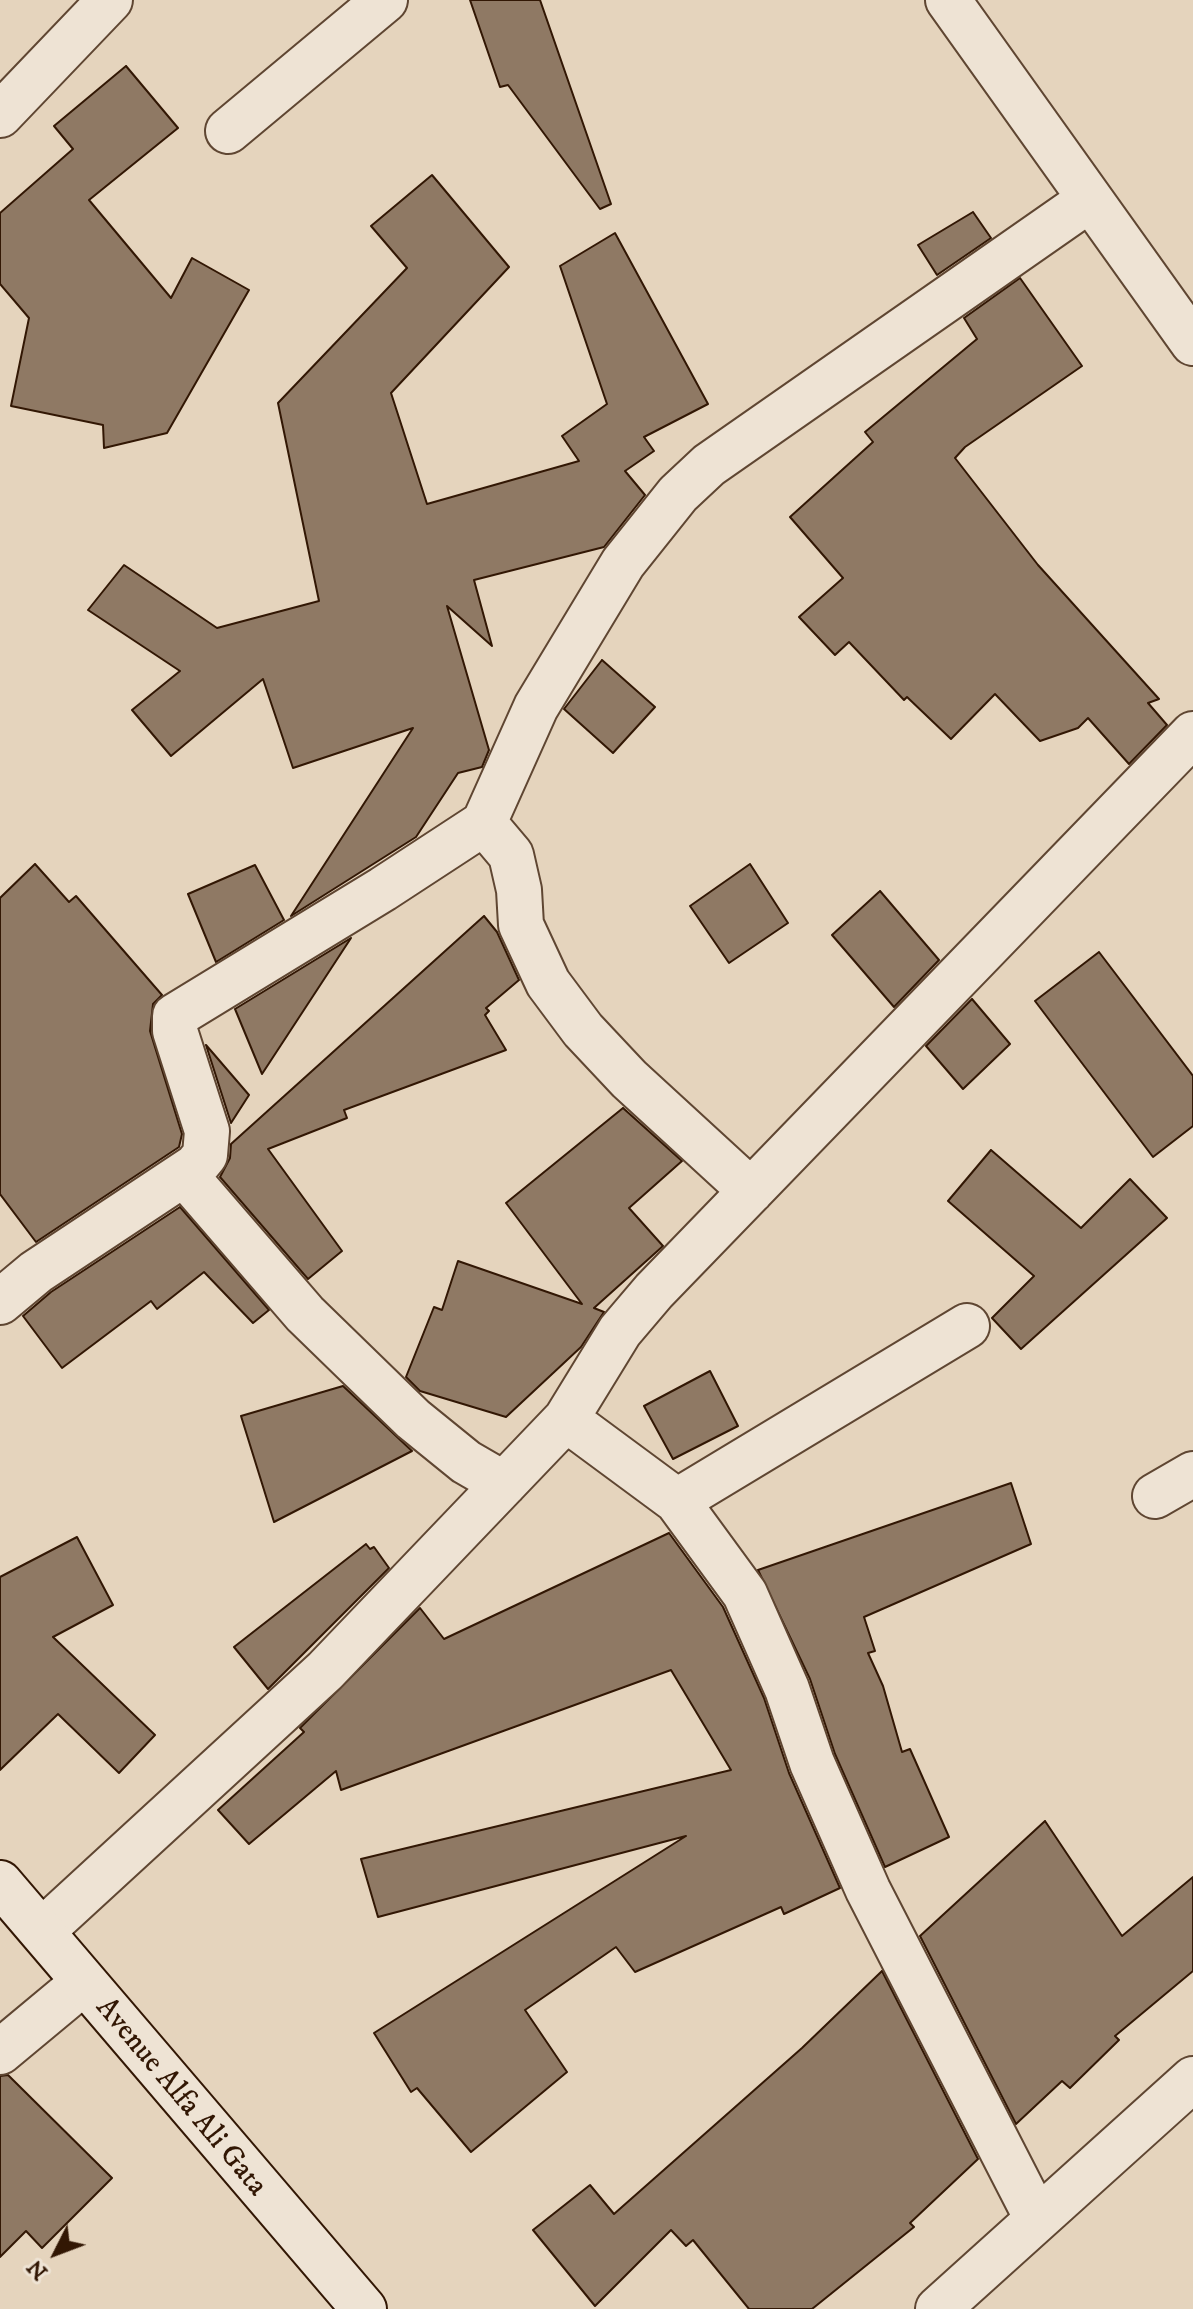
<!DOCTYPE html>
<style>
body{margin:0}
#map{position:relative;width:1193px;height:2309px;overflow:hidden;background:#e5d4bd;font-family:"IM FELL DW Pica",serif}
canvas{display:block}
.north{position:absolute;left:16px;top:2213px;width:80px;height:80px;-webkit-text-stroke:6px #eee3d4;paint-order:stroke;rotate:228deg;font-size:22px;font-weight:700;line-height:32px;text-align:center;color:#321704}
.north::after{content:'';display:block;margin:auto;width:28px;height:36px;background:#321704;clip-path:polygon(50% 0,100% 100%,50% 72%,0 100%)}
</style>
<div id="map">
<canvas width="1193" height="2309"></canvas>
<div class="north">N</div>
</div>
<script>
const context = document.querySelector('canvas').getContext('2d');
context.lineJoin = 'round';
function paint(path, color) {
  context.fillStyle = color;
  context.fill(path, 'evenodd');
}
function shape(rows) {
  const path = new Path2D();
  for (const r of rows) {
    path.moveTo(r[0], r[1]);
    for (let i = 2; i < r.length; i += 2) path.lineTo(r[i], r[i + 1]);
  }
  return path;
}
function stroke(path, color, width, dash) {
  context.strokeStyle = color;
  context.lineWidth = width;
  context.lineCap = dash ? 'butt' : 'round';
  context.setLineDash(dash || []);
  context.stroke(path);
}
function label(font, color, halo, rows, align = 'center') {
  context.font = font + ' "IM FELL DW Pica",serif';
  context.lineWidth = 6;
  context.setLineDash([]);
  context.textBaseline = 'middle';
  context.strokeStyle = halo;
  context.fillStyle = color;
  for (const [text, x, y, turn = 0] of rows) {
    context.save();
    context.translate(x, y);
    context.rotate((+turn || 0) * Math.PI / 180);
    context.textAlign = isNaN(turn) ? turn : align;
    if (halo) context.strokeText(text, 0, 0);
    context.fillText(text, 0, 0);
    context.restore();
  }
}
const building = shape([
 [470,0,540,0,611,204,600,209,508,85,500,87,470,0],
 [126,66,178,128,89,200,171,298,192,258,249,290,167,433,104,448,103,425,11,406,29,318,0,284,0,213,73,149,54,126,126,66],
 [432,175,509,267,391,393,427,504,579,461,562,436,607,404,560,266,615,233,708,404,644,437,654,451,625,471,645,495,604,547,474,580,492,646,447,606,489,750,482,767,458,773,416,837,291,916,413,728,293,768,263,679,171,756,132,710,180,671,88,610,124,565,217,628,319,601,278,403,407,268,371,226,432,175],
 [973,212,991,238,937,275,918,245,973,212],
 [1020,278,1082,366,965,447,955,458,1038,565,1159,699,1148,703,1167,725,1129,764,1088,718,1078,728,1040,741,995,694,951,739,907,697,904,700,849,642,835,655,799,617,843,578,790,517,873,442,865,432,977,339,964,318,1020,278],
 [602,660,655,707,613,753,564,709,602,660],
 [35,864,69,902,76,896,162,995,153,1004,150,1031,182,1134,179,1147,36,1242,0,1194,0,898,35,864],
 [750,864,788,923,729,963,690,906,750,864],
 [255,865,284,920,216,962,188,894,255,865],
 [880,891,939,960,894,1007,832,935,880,891],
 [484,916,497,932,519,980,486,1008,489,1011,485,1015,506,1050,344,1110,347,1118,268,1149,342,1251,308,1279,220,1177,230,1158,231,1144,484,916],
 [351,938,262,1074,235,1009,351,938],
 [1099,952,1193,1076,1193,1126,1153,1157,1035,1001,1099,952],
 [972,999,1010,1044,963,1089,926,1046,972,999],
 [206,1045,249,1095,231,1123,206,1045],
 [623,1108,682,1161,629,1208,663,1246,594,1308,604,1312,581,1347,506,1417,420,1391,406,1377,434,1307,442,1310,458,1261,582,1304,506,1203,623,1108],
 [991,1150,1081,1228,1130,1179,1167,1218,1021,1349,992,1318,1034,1276,948,1201,991,1150],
 [180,1207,269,1310,253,1323,204,1272,157,1309,151,1301,62,1368,23,1316,51,1292,180,1207],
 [710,1371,738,1426,673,1459,644,1406,710,1371],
 [343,1386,412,1451,274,1522,241,1416,343,1386],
 [1011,1483,1031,1544,864,1617,875,1651,868,1653,883,1686,902,1752,910,1749,949,1837,885,1867,835,1754,810,1679,758,1570,1011,1483],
 [669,1533,723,1607,764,1698,789,1773,840,1888,784,1914,781,1907,635,1972,616,1947,525,2010,567,2072,471,2152,417,2088,411,2092,374,2033,686,1836,378,1917,361,1859,731,1770,671,1670,341,1790,336,1771,249,1844,218,1810,304,1732,300,1728,420,1608,444,1639,669,1533],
 [77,1537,113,1605,53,1637,155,1735,119,1773,58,1714,0,1770,0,1577,77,1537],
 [366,1544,370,1549,374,1547,389,1568,268,1689,234,1647,366,1544],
 [1045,1821,1122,1936,1193,1877,1193,1971,1115,2036,1119,2040,1070,2088,1062,2081,1016,2124,920,1936,1045,1821],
 [882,1971,978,2159,910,2223,914,2227,812,2309,749,2309,693,2240,686,2246,671,2230,595,2306,533,2230,590,2185,614,2214,802,2048,882,1971],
 [8,2075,112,2178,42,2248,26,2231,0,2257,0,2076,8,2075]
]);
paint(building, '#8f7964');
stroke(building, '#321704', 2);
const street = shape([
 [948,0,1193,343],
 [0,115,110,0],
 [228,131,385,0],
 [484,823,511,855,519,890,521,925,548,983,583,1030,629,1079,751,1191],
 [185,1175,305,1314,413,1419,466,1462,504,1484],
 [0,1302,36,1272,196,1166,205,1155,207,1131,175,1031,175,1016,383,889,484,823,536,707,623,563,678,494,709,465,1089,200],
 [566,1419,677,1501,745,1594,787,1689,812,1763,868,1890,1037,2219],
 [1155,1496,1193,1474],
 [677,1501,967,1326],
 [42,1931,325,1671,566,1419,620,1331,654,1291,1193,734],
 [0,2052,83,1983],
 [938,2309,1193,2079]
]);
const secondary = shape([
 [0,1883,364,2309]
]);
stroke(street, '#5f4632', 48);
stroke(secondary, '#321704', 48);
stroke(street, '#eee3d4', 44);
stroke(secondary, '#eee3d4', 44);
label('30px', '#321704', '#eee3d4', [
 ["Avenue Alfa Ali Gata",180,2098,50]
]);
</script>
